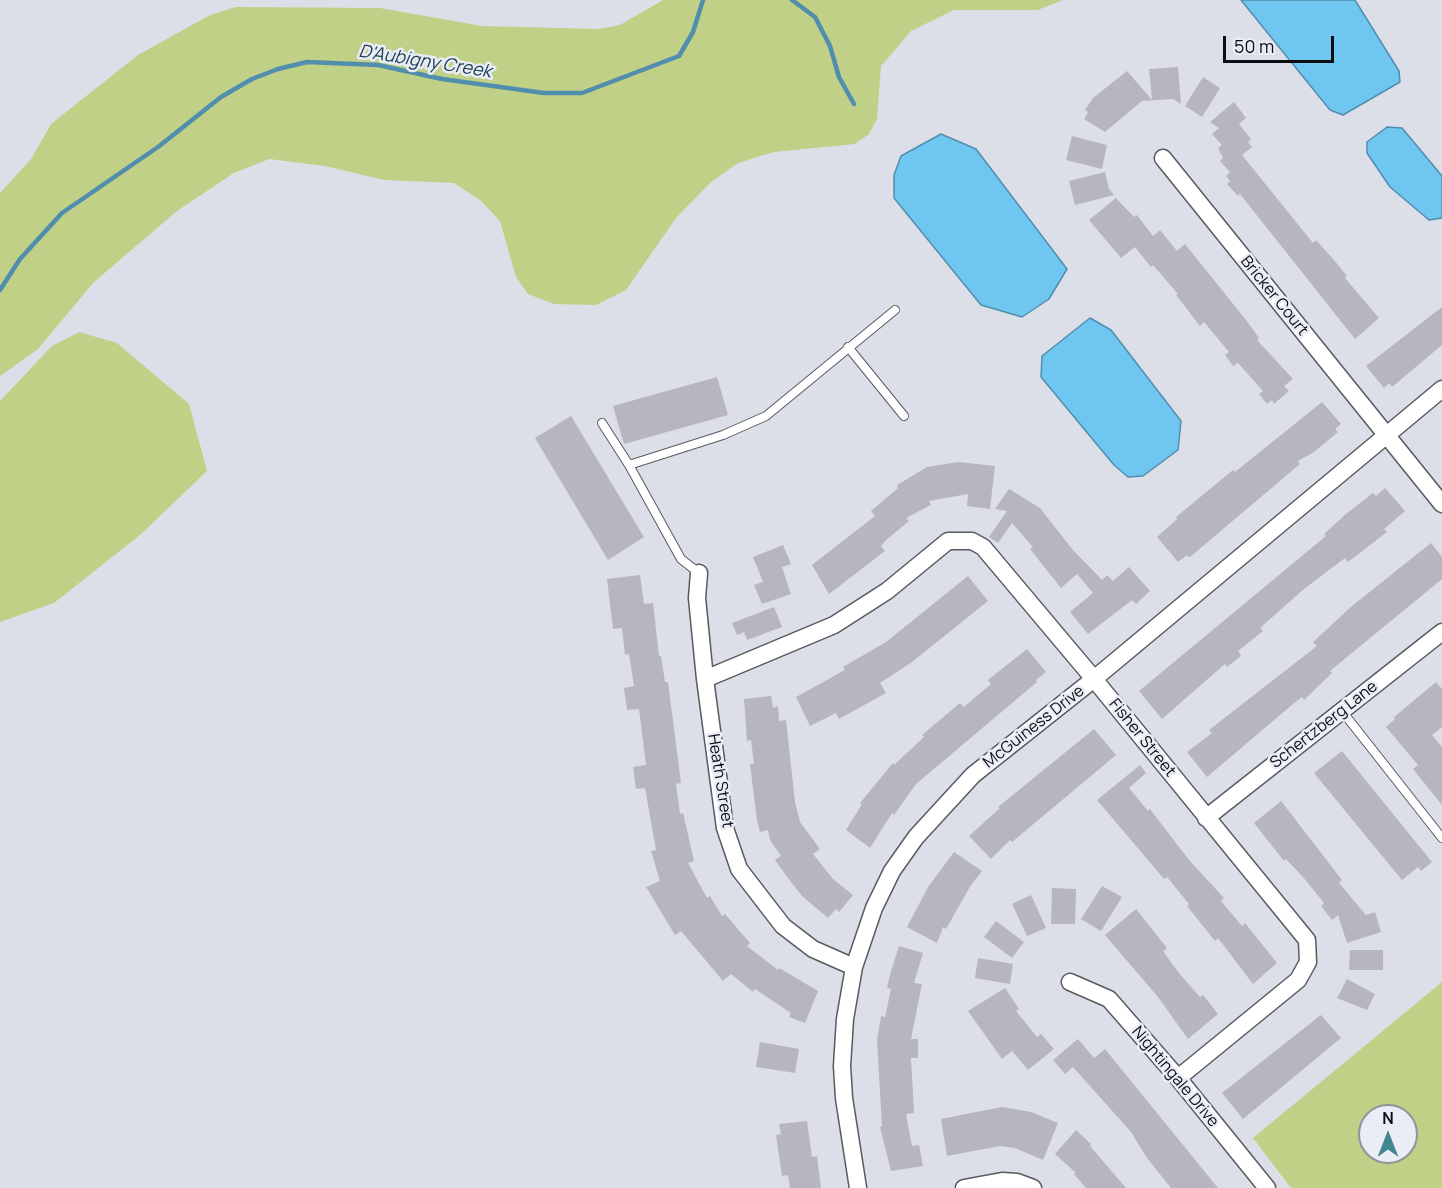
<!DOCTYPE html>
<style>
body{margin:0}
#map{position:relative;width:1442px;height:1188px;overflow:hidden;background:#dcdfe8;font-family:Manrope,sans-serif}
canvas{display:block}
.north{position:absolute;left:1358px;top:1104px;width:60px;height:60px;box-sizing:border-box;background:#eaecf6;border:2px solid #91939a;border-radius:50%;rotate:0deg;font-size:16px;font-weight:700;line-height:24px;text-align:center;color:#0c0d10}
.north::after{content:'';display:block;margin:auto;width:21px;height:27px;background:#40888f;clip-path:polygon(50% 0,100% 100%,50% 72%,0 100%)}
.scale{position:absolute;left:1223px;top:36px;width:111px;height:27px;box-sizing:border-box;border:3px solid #0c0d10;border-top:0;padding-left:8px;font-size:18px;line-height:21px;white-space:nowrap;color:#0c0d10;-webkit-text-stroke:4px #eaecf6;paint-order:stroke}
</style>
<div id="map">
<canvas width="1442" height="1188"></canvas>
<div class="north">N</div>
<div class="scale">50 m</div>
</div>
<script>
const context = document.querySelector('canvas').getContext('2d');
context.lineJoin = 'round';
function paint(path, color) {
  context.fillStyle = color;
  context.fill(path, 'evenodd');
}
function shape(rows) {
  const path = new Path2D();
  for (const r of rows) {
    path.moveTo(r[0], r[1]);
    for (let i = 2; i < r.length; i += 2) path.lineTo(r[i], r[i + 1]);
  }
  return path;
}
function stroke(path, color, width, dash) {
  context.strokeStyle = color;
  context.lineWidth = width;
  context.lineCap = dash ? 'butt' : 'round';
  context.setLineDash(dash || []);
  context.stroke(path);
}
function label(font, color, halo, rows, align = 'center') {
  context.font = font + ' Manrope,sans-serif';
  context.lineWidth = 5;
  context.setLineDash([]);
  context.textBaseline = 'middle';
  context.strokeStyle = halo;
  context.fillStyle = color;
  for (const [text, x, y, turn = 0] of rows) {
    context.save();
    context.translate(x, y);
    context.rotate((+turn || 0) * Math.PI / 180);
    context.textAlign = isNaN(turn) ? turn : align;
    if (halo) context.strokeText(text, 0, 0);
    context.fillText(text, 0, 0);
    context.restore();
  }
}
paint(shape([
 [663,0,1063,0,1038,10,954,10,911,31,881,66,877,119,869,134,855,144,774,152,738,163,711,182,676,218,626,290,596,305,554,304,528,294,516,277,500,221,481,201,454,183,384,180,325,166,269,159,234,173,177,211,94,282,38,349,0,376,0,193,31,159,51,124,138,55,210,15,236,7,380,8,482,26,599,29,620,25],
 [79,332,117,343,189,404,207,471,140,535,54,603,0,622,0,401,52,346],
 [1442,982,1442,1188,1291,1188,1253,1138],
 [1370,1116,1406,1116,1406,1152,1370,1152]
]), '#c0d087');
const water = shape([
 [1241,0,1355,0,1399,71,1400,82,1343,115,1330,110,1241,0],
 [1387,127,1402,128,1442,176,1442,218,1429,220,1390,187,1367,153,1367,142,1387,127],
 [941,134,976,149,1067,269,1049,299,1022,317,981,305,894,198,894,175,901,156,941,134],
 [1090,318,1111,330,1181,421,1178,450,1143,476,1128,477,1114,465,1041,377,1042,356,1090,318]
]);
paint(water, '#6fc6f0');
stroke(water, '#518ead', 1.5);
stroke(shape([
 [792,0,815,17,830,46,839,77,854,104],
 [0,290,20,259,62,213,158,147,221,97,252,79,278,69,307,62,378,65,442,79,544,93,582,93,679,56,693,32,703,0]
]), '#518ead', 4.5);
paint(shape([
 [1178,67,1181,104,1173,99,1142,101,1105,132,1084,119,1088,112,1085,110,1093,98,1127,71,1152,100,1149,69],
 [1203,77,1220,88,1202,117,1185,106],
 [1234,102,1246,118,1239,124,1251,139,1248,142,1252,147,1242,155,1313,243,1316,240,1334,260,1347,276,1345,278,1379,318,1355,339,1240,194,1238,196,1227,184,1230,181,1226,176,1230,172,1220,161,1223,158,1218,148,1222,145,1212,134,1219,128,1210,122],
 [1072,136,1107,145,1102,169,1066,160],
 [1105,172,1109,189,1114,195,1075,205,1069,181],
 [1116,198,1134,217,1137,215,1153,236,1160,230,1177,251,1185,244,1246,320,1259,338,1257,340,1293,379,1284,386,1289,391,1274,404,1272,400,1267,404,1259,394,1263,391,1238,363,1233,366,1225,355,1229,352,1204,322,1200,326,1176,295,1178,294,1153,265,1151,267,1135,247,1121,258,1089,220],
 [1442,307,1442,345,1392,387,1389,383,1384,388,1366,366],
 [717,377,728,415,624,444,613,406],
 [1322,402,1341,424,1335,429,1338,432,1314,452,1298,461,1300,464,1190,557,1186,556,1178,562,1157,537,1177,519,1176,517,1233,470,1235,472],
 [571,416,644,537,608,560,535,438],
 [958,462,995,466,990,509,967,506,968,494,929,501,931,505,906,518,909,521,886,540,881,546,885,551,829,594,812,565,875,516,871,511,898,488,897,485,927,467],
 [1385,488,1405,511,1384,529,1387,532,1348,562,1345,558,1304,589,1260,628,1263,631,1238,651,1241,656,1227,667,1225,664,1162,719,1139,691,1326,536,1324,534,1346,514,1373,493,1376,496],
 [1009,489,1040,508,1072,549,1102,580,1107,575,1113,581,1129,567,1150,591,1136,604,1132,600,1088,634,1070,612,1093,593,1077,574,1061,588,1030,549,1033,547,1012,523,998,543,989,537,1007,511,995,509],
 [1431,543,1442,557,1442,579,1330,671,1332,673,1304,700,1302,697,1293,704,1207,777,1187,752,1212,733,1209,730,1317,646,1313,642,1352,606],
 [783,545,791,564,782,567,791,594,762,604,754,585,763,582,753,557],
 [640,575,644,604,653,603,659,656,661,656,665,682,668,682,681,783,676,784,680,814,683,813,694,861,688,863,707,898,710,896,722,916,725,914,750,943,747,946,778,970,779,968,818,991,805,1023,789,1017,791,1013,755,989,753,992,731,974,723,981,681,931,675,935,646,887,660,881,651,851,656,850,645,788,636,789,633,767,646,765,639,709,627,710,624,688,634,686,629,654,625,655,622,628,613,629,607,579],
 [968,576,988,601,912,662,880,683,886,693,839,719,836,713,810,726,796,697,845,670,843,667,886,642],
 [774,607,782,627,747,640,744,632,737,635,732,623],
 [1027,649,1046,672,1036,680,1037,682,916,784,894,815,892,813,870,848,846,830,862,804,860,803,893,763,894,765,924,737,922,735,960,703,964,707,991,684,988,680],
 [1436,682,1442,689,1442,727,1432,735,1442,747,1442,805,1413,769,1418,765,1386,727,1395,719,1394,717],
 [771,696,773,708,778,706,779,721,786,720,795,802,800,822,820,849,813,854,833,879,853,895,839,912,836,909,828,918,802,896,788,878,775,860,781,856,770,840,768,830,760,832,757,821,750,764,754,764,751,740,747,741,744,699],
 [1094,729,1116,755,1012,842,1010,840,991,859,969,836,1000,808,998,807],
 [1342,751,1432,862,1421,871,1418,867,1402,880,1314,773],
 [1140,765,1146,773,1129,788,1148,811,1150,809,1189,860,1224,898,1221,901,1242,926,1245,923,1277,963,1253,984,1218,938,1215,941,1187,906,1189,904,1167,877,1164,879,1097,800],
 [1281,801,1342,880,1339,883,1366,915,1375,912,1381,932,1347,943,1338,915,1332,920,1321,906,1324,903,1303,877,1286,859,1284,861,1254,823],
 [954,852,982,871,971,885,946,929,943,927,937,943,907,927,928,887],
 [1102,886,1122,897,1101,931,1081,919],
 [1052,888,1076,889,1075,924,1051,924],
 [1031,895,1046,928,1027,936,1012,904],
 [1136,909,1167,948,1163,951,1178,972,1200,997,1203,995,1218,1014,1188,1039,1158,997,1105,935],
 [996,921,1024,942,1012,958,984,937],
 [899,946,923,953,914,983,922,984,911,1039,918,1039,918,1058,911,1058,914,1113,906,1114,912,1146,919,1145,923,1166,891,1171,880,1127,882,1126,877,1040,881,1016,885,1017,891,989,887,988,890,975],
 [1350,950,1383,950,1383,970,1349,970],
 [978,958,1013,964,1010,984,975,978],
 [1347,979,1375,994,1367,1010,1337,998],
 [1005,988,1019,1009,1016,1011,1037,1037,1041,1034,1054,1049,1028,1070,1012,1051,1002,1059,968,1011],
 [1321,1015,1341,1038,1243,1119,1222,1093],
 [1078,1039,1094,1058,1105,1049,1218,1188,1171,1188,1147,1158,1131,1132,1073,1067,1065,1074,1053,1060],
 [760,1042,799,1049,795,1073,756,1067],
 [1002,1107,1031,1112,1058,1123,1043,1160,1015,1148,1000,1146,947,1156,941,1119],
 [807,1121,812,1157,817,1156,821,1188,790,1188,788,1175,782,1176,776,1135,781,1134,779,1124],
 [1076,1130,1091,1144,1090,1146,1126,1188,1086,1188,1074,1174,1076,1173,1055,1154]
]), '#b7b5be');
const service = shape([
 [848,347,904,416],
 [602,423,629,465,681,559,699,573],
 [629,465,723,435,766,416,895,310],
 [1342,711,1442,838]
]);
const minor = shape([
 [1163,158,1442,504],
 [699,573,697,598,705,679,725,828,739,869,783,926,813,949,854,967],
 [705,679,834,625,887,591,948,541,972,541,983,547,1094,679,1307,940,1308,962,1298,980,1178,1078],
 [1206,818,1442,632],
 [1070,982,1109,999,1178,1078,1267,1188],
 [858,1188,844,1098,842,1066,845,1019,854,967,874,908,892,871,916,837,973,775,1094,679,1442,389],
 [964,1188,1002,1181,1017,1182,1033,1188]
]);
stroke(service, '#585a62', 10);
stroke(minor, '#585a62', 19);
stroke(service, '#fff', 8);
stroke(minor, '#fff', 16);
label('16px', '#0c0d10', '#eaecf6', [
 ["Bricker Court",1274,296,51],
 ["Schertzberg Lane",1324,725,-38],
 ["McGuiness Drive",1034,727,-38],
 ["Fisher Street",1142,738,51],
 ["Heath Street",720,781,81],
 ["Nightingale Drive",1175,1077,50]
]);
label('italic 18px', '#1b4153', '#eaecf6', [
 ["D'Aubigny Creek",425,62,9]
]);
</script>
